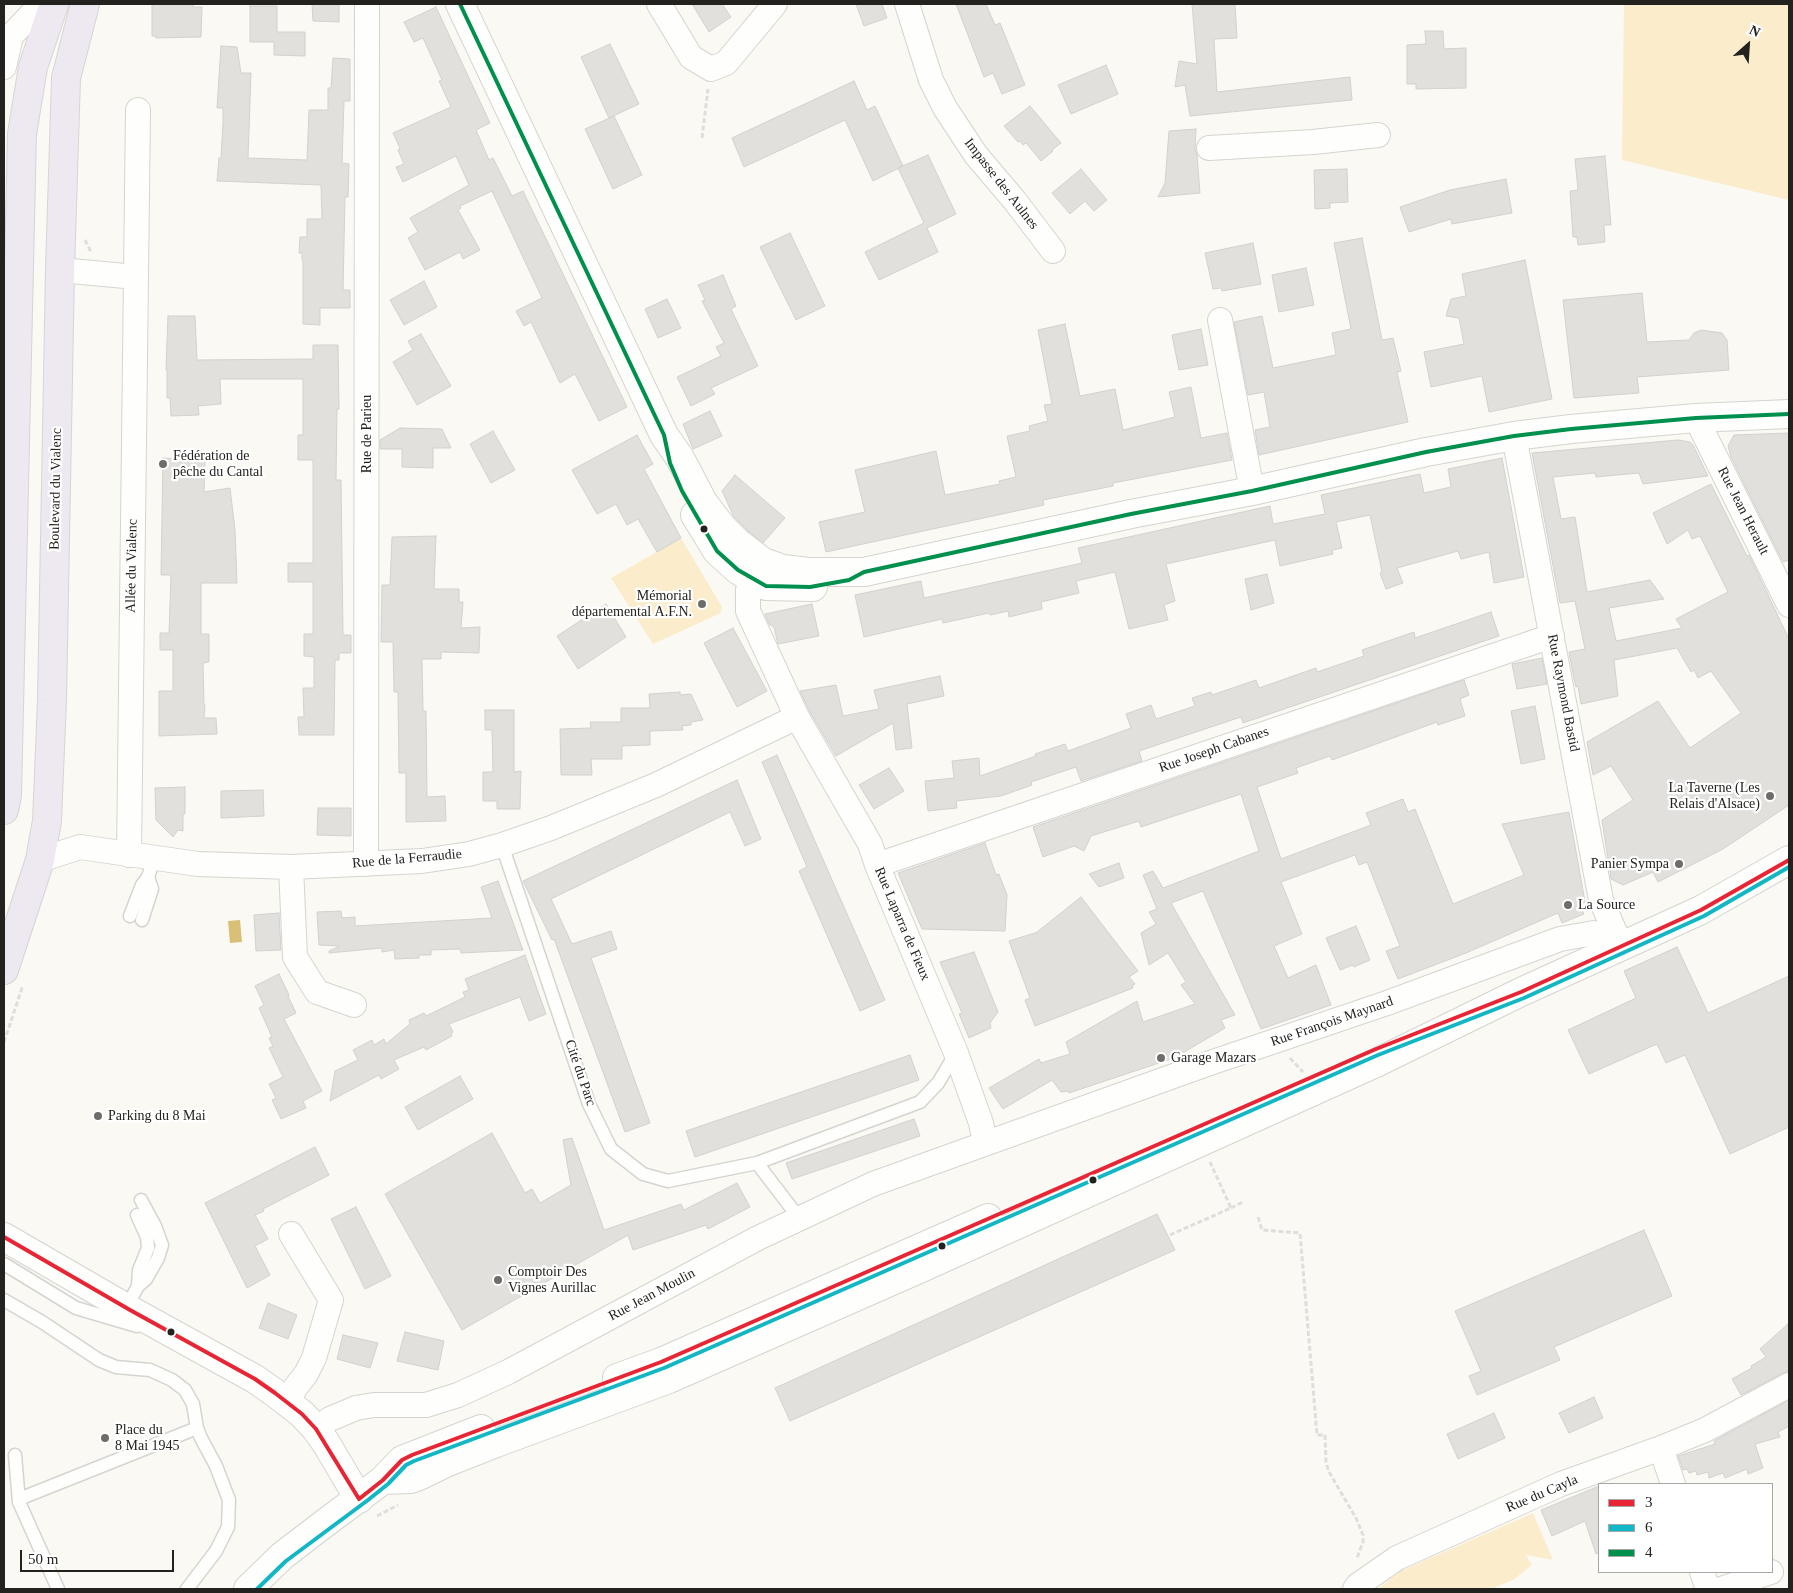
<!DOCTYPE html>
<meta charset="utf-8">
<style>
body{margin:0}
#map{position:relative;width:1793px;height:1593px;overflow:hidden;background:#faf9f4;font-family:"Times New Roman",serif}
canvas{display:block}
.frame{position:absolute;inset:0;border:5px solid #24221f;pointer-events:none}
.legend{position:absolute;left:1598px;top:1483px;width:175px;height:90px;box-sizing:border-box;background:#fff;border:1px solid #a7a7a5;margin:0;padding:6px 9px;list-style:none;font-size:15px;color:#24221f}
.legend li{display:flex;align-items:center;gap:10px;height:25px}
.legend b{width:25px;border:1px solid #a7a7a5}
.north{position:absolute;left:1723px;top:20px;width:50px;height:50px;-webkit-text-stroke:4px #fff;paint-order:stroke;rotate:26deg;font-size:14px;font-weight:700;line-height:20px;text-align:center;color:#24221f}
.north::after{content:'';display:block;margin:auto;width:18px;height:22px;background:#24221f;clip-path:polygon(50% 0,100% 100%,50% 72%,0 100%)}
.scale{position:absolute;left:20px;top:1550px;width:154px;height:22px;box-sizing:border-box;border:2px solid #24221f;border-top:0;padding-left:6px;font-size:15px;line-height:18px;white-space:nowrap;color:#24221f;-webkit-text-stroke:4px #fff;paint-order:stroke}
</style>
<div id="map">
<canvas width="1793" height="1593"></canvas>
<div class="frame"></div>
<ul class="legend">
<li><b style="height:6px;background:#e82534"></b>3</li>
<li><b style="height:6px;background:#12b6c5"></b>6</li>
<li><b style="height:6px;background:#00904d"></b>4</li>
</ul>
<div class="north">N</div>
<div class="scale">50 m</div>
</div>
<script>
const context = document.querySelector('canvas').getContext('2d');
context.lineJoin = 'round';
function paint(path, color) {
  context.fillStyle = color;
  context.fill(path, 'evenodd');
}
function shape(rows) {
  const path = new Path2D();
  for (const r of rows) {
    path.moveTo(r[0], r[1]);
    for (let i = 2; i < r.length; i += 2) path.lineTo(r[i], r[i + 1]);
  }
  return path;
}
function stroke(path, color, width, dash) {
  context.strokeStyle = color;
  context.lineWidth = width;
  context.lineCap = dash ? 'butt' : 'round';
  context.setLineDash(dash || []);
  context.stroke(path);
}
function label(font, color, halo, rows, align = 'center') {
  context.font = font + ' "Times New Roman",serif';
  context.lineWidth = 4.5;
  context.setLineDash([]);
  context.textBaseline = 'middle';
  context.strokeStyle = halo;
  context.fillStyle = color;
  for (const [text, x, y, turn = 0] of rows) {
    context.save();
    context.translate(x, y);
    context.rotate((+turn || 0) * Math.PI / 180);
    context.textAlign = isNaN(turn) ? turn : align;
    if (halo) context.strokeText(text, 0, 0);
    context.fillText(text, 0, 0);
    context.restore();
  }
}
paint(shape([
 [1624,4,1789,4,1789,200,1622,160],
 [681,538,722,607,721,613,653,644,611,578],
 [1533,1513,1553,1560,1526,1555,1532,1565,1513,1580,1491,1589,1378,1589,1401,1571]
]), '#fbedcc');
paint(shape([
 [240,920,242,942,230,943,228,921]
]), '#dabf76');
const building = shape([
 [152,4,193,4,193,7,202,7,201,37,156,38,156,36,152,36,152,4],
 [312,4,339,4,339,22,313,21,312,4],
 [692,4,722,4,731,17,709,32,692,4],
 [856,4,882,4,887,18,864,26,856,4],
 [956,4,986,4,995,25,1000,23,1025,85,1002,94,993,73,984,77,956,4],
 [1192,4,1235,4,1237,38,1214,39,1217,92,1350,77,1352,100,1190,116,1185,85,1175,87,1179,61,1197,64,1192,4],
 [250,6,277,6,277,32,305,32,305,56,274,55,274,42,250,42,250,6],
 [436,7,490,123,476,130,489,160,493,158,512,196,523,191,627,407,599,421,575,374,560,383,531,322,524,326,516,311,542,298,492,191,460,206,461,208,458,210,480,250,463,259,460,252,425,270,408,238,418,232,410,218,469,185,456,156,403,182,396,167,404,164,398,150,400,148,393,133,451,107,439,81,442,80,423,38,414,42,404,22,436,7],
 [1425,31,1443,31,1444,49,1466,48,1466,88,1416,89,1416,84,1407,84,1407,45,1426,44,1425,31],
 [610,44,639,104,609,118,581,57,610,44],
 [221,46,237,47,241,73,251,73,248,158,307,160,309,110,328,110,328,88,331,88,333,58,350,59,350,101,344,101,342,163,349,164,348,197,345,197,343,290,350,290,350,308,320,308,320,325,303,324,303,260,302,260,302,253,299,253,300,237,307,237,307,219,322,219,321,185,217,181,219,158,221,158,223,123,223,108,217,108,221,46],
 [1106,65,1118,94,1071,114,1058,85,1106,65],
 [854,81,867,110,875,106,903,166,873,181,845,120,744,167,732,138,854,81],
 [1030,106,1061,143,1052,150,1053,151,1041,161,1026,143,1023,145,1020,141,1018,142,1004,126,1030,106],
 [614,116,642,175,613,189,585,129,614,116],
 [1196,129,1195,149,1197,155,1200,193,1158,197,1165,183,1169,131,1196,129],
 [928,155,956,214,927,228,938,252,879,280,865,252,924,223,898,168,928,155],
 [1605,156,1611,225,1604,225,1605,242,1578,245,1577,237,1573,237,1570,191,1578,190,1575,159,1605,156],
 [1081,169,1107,200,1094,211,1085,201,1070,214,1052,193,1081,169],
 [1347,169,1348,202,1330,203,1330,208,1315,209,1314,170,1347,169],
 [1506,179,1512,213,1452,224,1451,219,1409,232,1400,207,1450,190,1506,179],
 [790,233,825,306,796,320,760,247,790,233],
 [1362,238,1382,340,1393,338,1401,371,1397,372,1408,422,1259,455,1255,430,1270,427,1264,392,1248,395,1234,322,1262,316,1273,368,1336,355,1332,333,1351,329,1334,243,1362,238],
 [1253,243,1261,284,1222,291,1221,288,1213,289,1205,253,1253,243],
 [1525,260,1552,399,1489,412,1482,376,1431,387,1424,352,1464,344,1459,318,1446,316,1451,299,1466,296,1462,274,1525,260],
 [1306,268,1314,305,1279,312,1272,275,1306,268],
 [723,275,736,306,731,309,758,366,711,388,715,394,691,406,677,377,721,356,716,347,724,343,702,301,705,300,698,285,723,275],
 [424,281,437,307,404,325,390,300,424,281],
 [1642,293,1647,342,1689,340,1694,333,1701,330,1722,333,1727,340,1729,370,1637,377,1639,393,1574,398,1563,300,1642,293],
 [667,299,681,328,658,338,645,309,667,299],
 [168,316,195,316,197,360,313,359,313,345,338,345,339,409,337,409,336,480,341,480,343,635,351,635,351,653,339,653,339,660,335,660,334,735,299,735,298,717,304,717,303,688,314,688,314,657,304,656,304,634,313,634,313,582,288,582,288,563,313,563,313,460,298,460,298,435,303,435,303,379,220,379,221,404,198,406,199,415,171,416,170,398,167,398,167,370,166,370,168,316],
 [1065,324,1080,396,1115,389,1123,430,1175,417,1169,392,1191,387,1201,438,1227,433,1232,460,1113,483,1113,486,1043,500,1044,505,826,552,819,522,865,512,855,470,936,451,945,495,1000,484,999,481,1016,477,1007,436,1030,431,1029,426,1048,421,1044,405,1052,404,1038,330,1065,324],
 [1201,329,1208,365,1179,370,1172,335,1201,329],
 [421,334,451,386,417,405,393,362,413,350,408,341,421,334],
 [710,411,722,436,693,449,683,424,710,411],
 [400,428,442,429,451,448,433,448,433,468,402,467,402,449,380,449,380,440,400,428],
 [493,431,515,470,491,483,470,444,493,431],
 [1789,433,1789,560,1783,562,1731,457,1728,446,1734,435,1789,433],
 [637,435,653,464,644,469,681,538,657,552,638,519,627,525,616,504,597,514,572,470,637,435],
 [1678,440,1690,442,1693,445,1708,476,1643,484,1639,473,1596,477,1595,473,1553,477,1561,519,1575,517,1587,592,1650,580,1664,599,1609,608,1616,641,1682,628,1676,619,1728,592,1700,536,1692,539,1688,530,1667,544,1653,513,1711,484,1747,556,1749,555,1789,639,1789,805,1723,849,1658,882,1653,872,1623,885,1611,879,1602,820,1633,800,1611,766,1593,775,1587,742,1658,701,1690,748,1741,713,1711,671,1698,678,1694,670,1691,672,1677,648,1614,660,1618,696,1581,704,1578,686,1576,687,1574,679,1569,652,1585,649,1575,601,1560,603,1532,453,1678,440],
 [163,458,205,460,204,492,230,488,235,530,237,583,201,583,201,634,209,634,209,662,203,663,204,704,205,705,204,718,216,718,217,734,159,736,159,691,173,691,173,650,160,650,160,633,169,633,171,575,161,575,163,458],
 [1502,458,1524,577,1494,583,1489,552,1461,559,1458,551,1397,568,1403,583,1386,589,1380,573,1382,572,1370,515,1336,522,1342,548,1332,550,1333,554,1280,566,1275,540,1166,564,1175,601,1164,605,1168,620,1129,629,1115,572,1076,581,1079,593,1041,602,1042,609,1009,617,1008,611,990,615,989,613,943,623,942,619,864,637,855,595,921,581,924,598,1082,563,1078,548,1270,506,1273,524,1325,514,1321,495,1420,474,1424,493,1451,487,1448,469,1502,458],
 [735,475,785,518,763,543,748,531,734,517,722,491,735,475],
 [436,536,434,589,459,589,459,602,463,602,461,628,480,627,479,653,441,652,441,659,422,659,423,711,426,711,427,797,445,796,446,821,406,822,406,773,399,773,398,692,394,692,393,642,381,642,382,585,390,585,392,537,436,536],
 [1267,574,1274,603,1251,610,1245,579,1267,574],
 [606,604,626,637,578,669,557,636,606,604],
 [812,604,819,636,778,644,774,627,769,624,765,614,812,604],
 [1491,612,1499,636,1243,723,1241,717,1139,751,1142,761,1081,781,1076,767,1031,782,1032,785,1001,796,956,801,957,808,928,811,925,781,954,778,952,761,979,758,980,776,1036,756,1035,754,1065,744,1068,751,1131,728,1126,714,1151,705,1156,719,1195,706,1192,698,1211,692,1212,695,1256,680,1259,688,1316,668,1317,672,1364,656,1362,650,1414,632,1415,638,1491,612],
 [733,628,767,691,737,707,704,643,733,628],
 [1542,658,1547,684,1517,689,1512,664,1542,658],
 [940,676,944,696,907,704,912,748,896,750,893,723,836,756,810,712,800,691,836,685,843,716,879,709,874,690,940,676],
 [1464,680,1469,695,1460,699,1465,716,1438,725,1437,722,1332,760,1330,756,1296,768,1298,773,1257,787,1281,859,1371,825,1366,813,1403,799,1408,812,1415,809,1453,904,1524,875,1502,824,1569,812,1585,902,1580,904,1584,914,1562,923,1558,913,1466,953,1398,979,1386,951,1400,946,1367,862,1359,865,1355,855,1281,882,1302,934,1274,946,1288,978,1316,965,1331,1005,1261,1029,1203,891,1171,903,1235,1015,1221,1020,1225,1028,1174,1058,1069,1093,1068,1091,1061,1092,1052,1080,1003,1109,989,1088,1039,1059,1041,1063,1070,1054,1066,1042,1137,1001,1143,1022,1195,1004,1181,985,1186,982,1168,953,1149,965,1141,933,1156,924,1149,912,1157,909,1143,875,1153,871,1163,888,1259,851,1241,794,1141,827,1139,821,1091,836,1084,851,1074,846,1043,857,1033,827,1464,680],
 [680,692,680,695,691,694,703,720,691,722,691,725,682,726,683,730,650,731,650,745,622,746,622,759,591,759,592,775,561,775,560,729,591,728,590,722,621,722,621,708,650,708,649,694,680,692],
 [1535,706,1545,759,1521,764,1511,711,1535,706],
 [485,710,514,710,514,772,521,771,520,809,497,809,497,801,483,801,483,772,493,772,492,730,485,730,485,710],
 [777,755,885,1000,860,1011,799,871,807,867,762,762,777,755],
 [889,768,904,791,874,809,859,785,889,768],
 [737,780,761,839,745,846,730,812,551,899,572,944,611,931,617,949,591,958,650,1123,625,1132,554,939,552,940,523,881,737,780],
 [185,787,185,814,183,814,183,831,178,830,173,837,156,820,155,788,185,787],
 [263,790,264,816,221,818,221,791,263,790],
 [318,808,351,808,351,836,317,835,318,808],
 [985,843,996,875,999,874,1007,895,1005,931,922,929,898,873,985,843],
 [1119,863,1124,878,1099,887,1089,874,1119,863],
 [498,881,523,950,461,953,460,949,431,950,431,955,419,955,419,958,395,959,394,950,382,952,382,948,329,953,329,951,340,946,319,945,317,912,341,911,342,918,355,917,355,926,492,918,481,887,498,881],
 [1081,897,1138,971,1129,977,1135,984,1132,986,1133,988,1035,1026,1025,1000,1030,998,1009,941,1038,932,1037,932,1081,897],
 [279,913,281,950,256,951,254,915,279,913],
 [1356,926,1370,960,1354,967,1353,965,1340,970,1326,938,1356,926],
 [1677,947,1708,1013,1789,976,1789,1127,1730,1154,1685,1055,1666,1063,1657,1044,1589,1074,1568,1030,1636,998,1624,971,1677,947],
 [974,952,998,1012,990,1023,991,1028,969,1038,959,1014,962,1013,940,962,974,952],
 [525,955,546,1014,529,1021,520,997,449,1024,453,1032,451,1034,452,1036,426,1050,424,1047,394,1060,399,1069,381,1079,379,1075,330,1101,335,1071,358,1060,353,1050,372,1040,374,1045,384,1039,386,1044,410,1024,409,1020,424,1013,426,1016,465,997,463,992,469,990,465,979,525,955],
 [279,974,289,995,288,996,296,1013,284,1019,322,1091,303,1101,306,1108,281,1119,272,1100,276,1098,269,1084,283,1077,269,1048,273,1046,269,1038,272,1037,259,1008,264,1005,255,986,279,974],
 [910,1055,919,1080,695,1157,686,1131,910,1055],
 [460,1076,473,1099,418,1130,405,1107,460,1076],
 [914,1119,920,1136,792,1179,786,1163,914,1119],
 [492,1133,525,1193,532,1189,540,1203,571,1185,563,1140,572,1138,604,1230,681,1204,684,1210,737,1183,750,1207,708,1229,706,1225,633,1250,628,1235,462,1330,385,1194,492,1133],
 [315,1147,329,1175,263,1209,264,1211,255,1215,268,1239,255,1246,270,1275,247,1288,205,1203,315,1147],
 [356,1207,391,1276,365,1289,331,1219,356,1207],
 [1157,1214,1175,1250,790,1421,775,1388,1157,1214],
 [1644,1230,1672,1296,1554,1347,1560,1360,1477,1395,1469,1376,1481,1371,1455,1311,1644,1230],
 [268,1303,297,1315,288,1339,259,1328,268,1303],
 [1789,1323,1789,1371,1783,1373,1741,1395,1732,1379,1752,1368,1751,1366,1766,1357,1760,1349,1789,1323],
 [405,1332,444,1341,438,1370,397,1361,405,1332],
 [343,1335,378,1343,370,1368,337,1359,343,1335],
 [1594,1397,1603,1418,1569,1433,1559,1413,1594,1397],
 [1789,1400,1789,1426,1778,1432,1780,1437,1755,1444,1763,1468,1748,1474,1747,1469,1725,1478,1723,1473,1709,1478,1708,1472,1697,1475,1696,1471,1689,1473,1687,1469,1683,1470,1678,1456,1715,1444,1714,1441,1789,1400],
 [1494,1413,1505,1438,1458,1459,1447,1434,1494,1413],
 [1599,1486,1599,1553,1596,1554,1585,1521,1552,1536,1541,1510,1599,1486]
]);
paint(building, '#e1e0dc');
stroke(building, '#d2d1cd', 1);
const service = shape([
 [502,845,589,1104,611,1149,643,1174,668,1181,757,1163,920,1102,938,1083,956,1053],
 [130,916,142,885,148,877,154,859],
 [142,920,152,889,148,877],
 [757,1163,799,1218],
 [137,1215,147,1237,148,1248,139,1270,138,1286],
 [4,1264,76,1308,137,1326],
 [4,1300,42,1322,99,1360,116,1367,150,1370,172,1380,185,1390,193,1404,197,1428,201,1438,216,1466,229,1500,228,1527,216,1551,187,1589],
 [126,1308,138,1286,146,1279,158,1258,162,1245,155,1226,141,1200],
 [15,1455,19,1502,58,1589],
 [19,1499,197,1428]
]);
const minor = shape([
 [659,4,691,57,711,69,726,63,775,4],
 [907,4,931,80,945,108,976,155,1015,201,1053,251],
 [11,36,41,4],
 [4,67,11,36],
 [1209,148,1313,142,1378,135],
 [60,270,136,277],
 [1220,320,1252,491],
 [1696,418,1789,605],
 [1514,436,1601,900,1621,946],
 [761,564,752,579,748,590,748,611,797,717,870,844,877,865,956,1053,981,1123,985,1142],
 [129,855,138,110],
 [40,860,80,847,198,864,291,867,422,861,469,854,502,845,551,828,656,785,797,717],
 [366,864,367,4],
 [877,865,1552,636],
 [291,867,295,957,317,992,354,1005],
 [288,1403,295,1388,306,1374,314,1358,331,1300,291,1234],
 [316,1429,330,1419,356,1408,374,1405,426,1405,458,1395,508,1372,758,1238,873,1184,1207,1064,1387,1003,1560,939,1594,933,1621,946],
 [1661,1448,1673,1484],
 [1702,1572,1708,1589],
 [1355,1589,1358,1585,1397,1558,1561,1484,1661,1448,1705,1430,1789,1385],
 [1721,1589,1771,1572]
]);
const tertiary = shape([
 [460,4,664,435,680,458,703,502,722,527,738,543,763,562,783,569,809,572,864,572,1131,514,1252,491,1426,452,1514,436,1571,429,1696,418,1789,414],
 [695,515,717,551,738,570,752,579,766,586,813,587],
 [4,1237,130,1310,255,1379,275,1393,302,1414,316,1429,326,1443,359,1499],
 [617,1378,661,1362,988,1218],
 [383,1480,411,1479,419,1476,448,1462,496,1443,669,1379,917,1270,1378,1062,1521,992,1701,910,1789,860],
 [248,1589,282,1556,329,1520,383,1480,402,1460,481,1429]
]);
const primary = shape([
 [4,810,7,795,22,134,33,67,54,4],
 [4,970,40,860,47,821,52,700,60,270,66,78,85,4]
]);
stroke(service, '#d5d4d0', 15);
stroke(minor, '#d5d4d0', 26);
stroke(tertiary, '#d5d4d0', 30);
stroke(primary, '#d6d5d3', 30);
stroke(shape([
 [702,138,708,89],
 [85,240,91,252],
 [4,1042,23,985],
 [1290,1058,1303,1072],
 [1231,1208,1243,1202],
 [1258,1217,1262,1230,1300,1233,1317,1435,1325,1435,1326,1463,1329,1472,1356,1518,1363,1535,1363,1542,1357,1558],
 [1170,1235,1231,1208,1210,1162],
 [377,1516,398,1505]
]), '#dfdedc', 3, [5, 2.5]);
stroke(service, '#fefefd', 12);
stroke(minor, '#fefefd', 24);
stroke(tertiary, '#fefefd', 28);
stroke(primary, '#eee8f0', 28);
stroke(shape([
 [4,1237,130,1310,255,1379,275,1393,302,1414,316,1429,359,1499],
 [359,1499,383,1480,402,1460,412,1455,661,1362,1376,1049,1521,992,1701,910,1789,860]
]), '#e82534', 4);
stroke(shape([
 [257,1589,286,1561,368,1500,388,1484,406,1465,414,1461,664,1368,1378,1055,1524,998,1704,916,1789,867]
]), '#12b6c5', 4);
stroke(shape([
 [460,4,664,435,670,463,682,491,717,551,738,570,766,586,810,587,849,580,864,572,1131,514,1252,491,1426,452,1514,436,1571,429,1696,418,1789,414]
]), '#00904d', 4);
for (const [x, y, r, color] of [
 [163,464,5,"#6f6d6a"],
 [704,529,4.5,"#24221f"],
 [702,604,5,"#6f6d6a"],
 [1770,796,5,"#6f6d6a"],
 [1679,864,5,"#6f6d6a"],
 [1568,905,5,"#6f6d6a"],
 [1161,1058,5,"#6f6d6a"],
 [98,1116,5,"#6f6d6a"],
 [1093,1180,4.5,"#24221f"],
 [942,1246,4.5,"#24221f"],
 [498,1280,5,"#6f6d6a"],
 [171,1332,4.5,"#24221f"],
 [105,1438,5,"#6f6d6a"]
]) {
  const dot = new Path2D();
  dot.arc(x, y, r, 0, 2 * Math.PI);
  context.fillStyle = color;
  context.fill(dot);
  stroke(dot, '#fff', 2);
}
label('14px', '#24221f', '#fff', [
 ["Impasse des Aulnes",1001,184,52],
 ["Rue de Parieu",367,434,-90],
 ["Boulevard du Vialenc",56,489,-89],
 ["Rue Jean Herault",1743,511,63],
 ["Allée du Vialenc",132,566,-89],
 ["Rue Raymond Bastid",1563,693,79],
 ["Rue Joseph Cabanes",1214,750,-19],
 ["Rue de la Ferraudie",407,859,-5],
 ["Rue Laparra de Fieux",902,924,67],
 ["Rue François Maynard",1332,1022,-19],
 ["Cité du Parc",580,1073,71],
 ["Rue Jean Moulin",652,1295,-28],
 ["Rue du Cayla",1542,1494,-23]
]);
label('14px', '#24221f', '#fff', [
 ["Fédération de",173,456],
 ["pêche du Cantal",173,472],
 ["Mémorial",692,596,"right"],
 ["départemental A.F.N.",692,612,"right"],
 ["La Taverne (Les",1760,788,"right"],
 ["Relais d'Alsace)",1760,804,"right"],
 ["Panier Sympa",1669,864,"right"],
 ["La Source",1578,905],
 ["Garage Mazars",1171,1058],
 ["Parking du 8 Mai",108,1116],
 ["Comptoir Des",508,1272],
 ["Vignes Aurillac",508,1288],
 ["Place du",115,1430],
 ["8 Mai 1945",115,1446]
], 'left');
</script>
